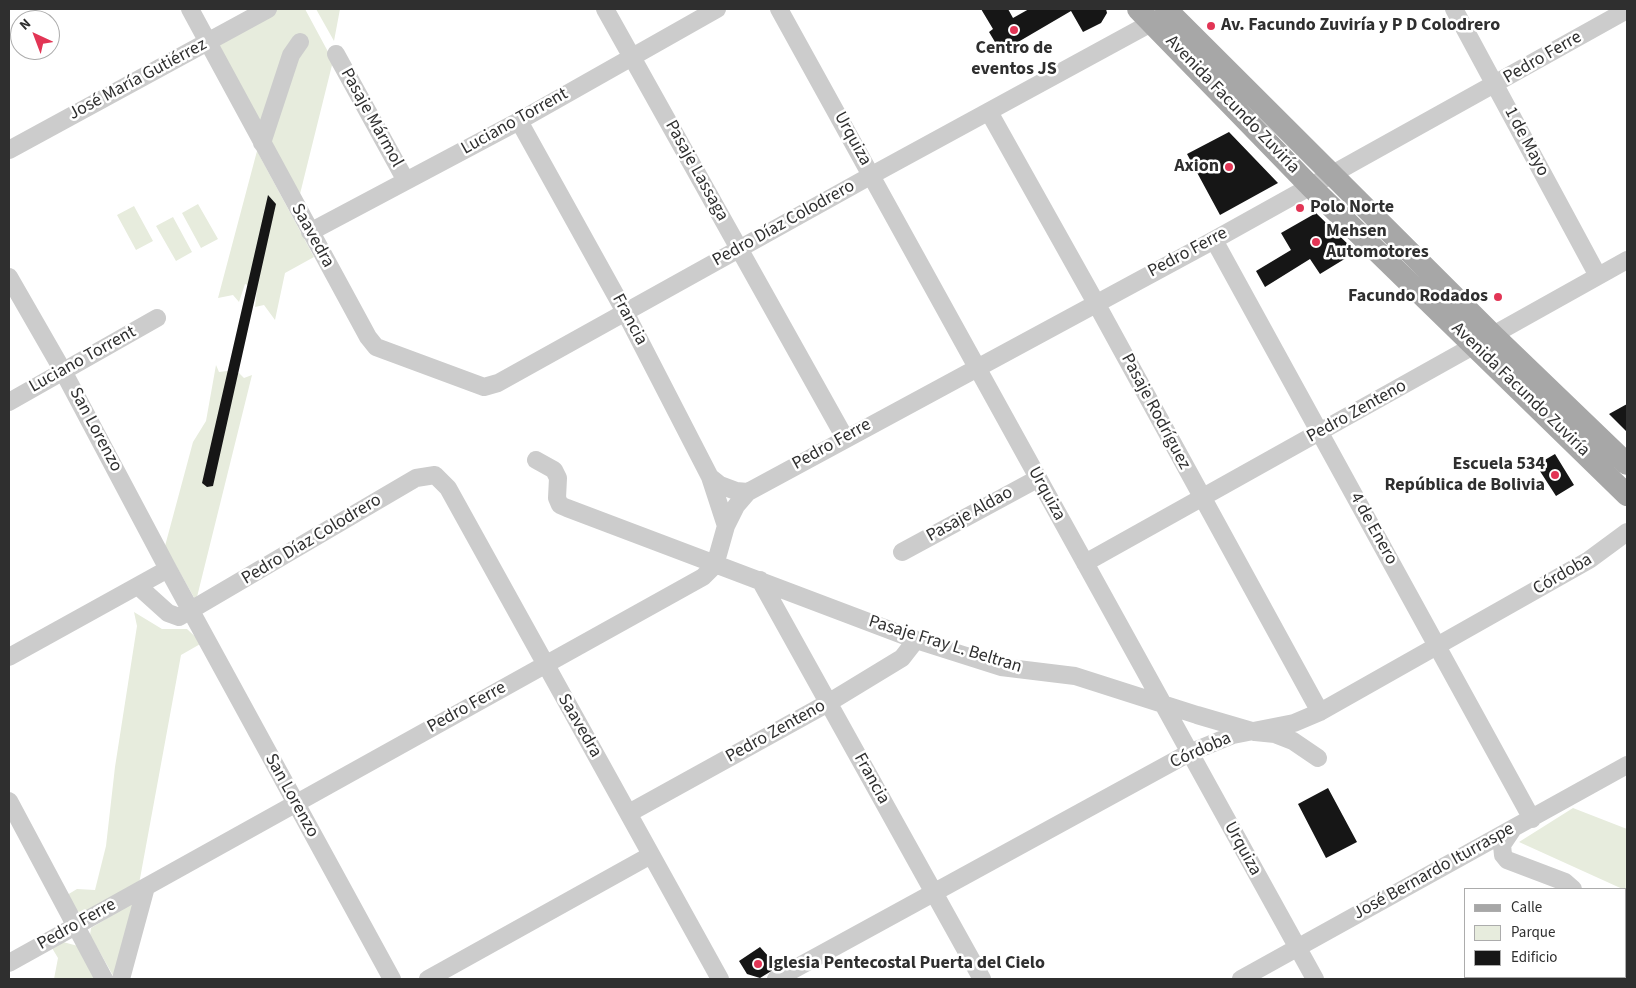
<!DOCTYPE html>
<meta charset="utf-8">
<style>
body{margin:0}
#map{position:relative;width:1636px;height:988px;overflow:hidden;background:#fff;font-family:"Source Sans 3",sans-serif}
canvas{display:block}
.frame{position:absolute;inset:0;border:10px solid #2f2f2f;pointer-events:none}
.legend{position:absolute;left:1464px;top:888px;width:162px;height:90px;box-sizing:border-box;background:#fff;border:1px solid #acacac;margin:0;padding:6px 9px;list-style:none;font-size:15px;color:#2f2f2f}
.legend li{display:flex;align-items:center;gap:10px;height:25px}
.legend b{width:25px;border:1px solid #acacac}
.north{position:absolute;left:10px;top:10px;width:50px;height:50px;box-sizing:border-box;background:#fff;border:1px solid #acacac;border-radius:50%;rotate:317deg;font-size:14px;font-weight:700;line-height:20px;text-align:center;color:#2f2f2f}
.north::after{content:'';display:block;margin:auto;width:18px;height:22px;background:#e23555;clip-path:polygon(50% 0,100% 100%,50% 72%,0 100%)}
</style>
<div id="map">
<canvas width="1636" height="988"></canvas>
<div class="frame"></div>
<ul class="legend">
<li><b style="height:6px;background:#a7a7a7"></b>Calle</li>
<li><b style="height:14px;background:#e7ecdd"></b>Parque</li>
<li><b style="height:14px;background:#161616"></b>Edificio</li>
</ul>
<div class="north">N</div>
</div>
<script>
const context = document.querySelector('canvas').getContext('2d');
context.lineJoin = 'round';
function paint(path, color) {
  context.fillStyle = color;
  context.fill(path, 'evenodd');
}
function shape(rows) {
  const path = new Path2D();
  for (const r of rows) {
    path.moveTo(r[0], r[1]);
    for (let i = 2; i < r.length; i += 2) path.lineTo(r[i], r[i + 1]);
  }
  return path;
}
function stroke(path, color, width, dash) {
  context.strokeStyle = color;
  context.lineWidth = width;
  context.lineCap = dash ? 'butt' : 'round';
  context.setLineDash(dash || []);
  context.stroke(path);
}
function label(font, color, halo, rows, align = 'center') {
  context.font = font + ' "Source Sans 3",sans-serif';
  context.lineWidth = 5;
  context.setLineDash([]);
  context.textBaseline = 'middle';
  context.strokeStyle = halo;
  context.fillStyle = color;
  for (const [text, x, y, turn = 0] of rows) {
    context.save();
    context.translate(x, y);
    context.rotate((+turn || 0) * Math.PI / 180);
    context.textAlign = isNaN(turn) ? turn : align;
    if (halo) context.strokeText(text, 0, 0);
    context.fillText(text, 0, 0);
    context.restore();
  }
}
paint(shape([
 [275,9,305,9,333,61,299,198,217,46],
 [316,9,340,9,334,41],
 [257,151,314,257,285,273,275,320,264,305,255,307,257,288,245,284,239,302,233,295,218,298],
 [198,204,218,239,201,248,182,213],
 [134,206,153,241,136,250,117,215],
 [173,217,192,252,176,261,156,226],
 [216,365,219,372,227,371,239,373,244,378,252,375,196,601,165,546,193,442,206,421],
 [134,612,162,629,187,629,202,643,181,655,139,884,83,913,77,911,67,895,77,889,95,890,106,846,115,767,137,626],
 [1573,808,1627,829,1627,891,1519,842],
 [136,901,115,979,90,935,91,928],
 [63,942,78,946,96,979,54,979,58,958,52,948]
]), '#e7ecdd');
paint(shape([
 [981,9,1008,9,1013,18,1029,9,1106,9,1107,13,1101,23,1083,32,1071,11,1001,52,989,32,993,29],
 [1229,132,1278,183,1220,215,1187,154],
 [268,195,276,204,213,486,207,487,202,483],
 [1316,213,1356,252,1320,274,1310,259,1265,287,1256,271,1291,250,1281,233],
 [1627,404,1627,432,1609,414],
 [1555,454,1574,485,1556,496,1536,465],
 [1328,788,1357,842,1326,858,1298,804],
 [760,947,778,967,760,978,747,974,739,961]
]), '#161616');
stroke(shape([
 [190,9,368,337,376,347,484,387,498,383,872,175,1162,17],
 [605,9,845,438],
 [779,9,1315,979],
 [1454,9,1598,276],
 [336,54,406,181],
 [989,112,1096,303,1320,712],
 [519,121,625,312,710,477,726,526],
 [262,143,291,55,300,42],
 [9,150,268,9],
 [310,232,519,121,717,9],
 [1214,240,1532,819],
 [9,277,63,371,168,569,392,979],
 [9,402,157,318],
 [536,460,554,470,558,478,557,498,560,505,567,508,916,640,1001,667,1075,676,1197,715,1255,732,1275,734,1293,741,1318,758],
 [710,477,720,485,736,491,748,492],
 [902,552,1037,479],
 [1085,563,1627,260],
 [760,580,982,979],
 [138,586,168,613,179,617,416,478,435,475,448,488,720,979],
 [9,657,168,569],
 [9,801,104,979],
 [629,813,828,703,902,658,916,640],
 [1512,830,1502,845,1503,855,1507,860,1565,882,1573,889],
 [9,963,703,577,715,565,726,526,736,506,748,492,1214,240,1627,10],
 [1623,977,1624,979],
 [121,979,146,887],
 [428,979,651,855],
 [776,979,1189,753,1233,735,1294,723,1320,712,1589,560,1627,532],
 [1241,979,1627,765]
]), '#ccc', 18);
stroke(shape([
 [1138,9,1310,186,1627,495],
 [1166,9,1494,336,1627,464]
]), '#a7a7a7', 22);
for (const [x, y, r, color] of [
 [1211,26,5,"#e23555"],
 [1014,30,5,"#e23555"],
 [1229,167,5,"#e23555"],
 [1300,208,5,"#e23555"],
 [1316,242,5,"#e23555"],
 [1498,297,5,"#e23555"],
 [1555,475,5,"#e23555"],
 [758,964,5,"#e23555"]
]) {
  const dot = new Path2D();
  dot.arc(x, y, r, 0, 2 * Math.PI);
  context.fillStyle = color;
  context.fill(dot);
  stroke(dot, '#fff', 2);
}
label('bold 18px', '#2f2f2f', '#fff', [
 ["Av. Facundo Zuviría y P D Colodrero",1221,26],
 ["Centro de",1014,49,"center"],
 ["eventos JS",1014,70,"center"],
 ["Axion",1219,167,"right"],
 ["Polo Norte",1310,208],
 ["Mehsen",1326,232],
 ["Automotores",1326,253],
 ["Facundo Rodados",1488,297,"right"],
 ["Escuela 534",1545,465,"right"],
 ["República de Bolivia",1545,486,"right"],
 ["Iglesia Pentecostal Puerta del Cielo",768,964]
], 'left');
label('18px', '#2f2f2f', '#fff', [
 ["Pedro Ferre",1543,58,-30],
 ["José María Gutiérrez",138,80,-28],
 ["Avenida Facundo Zuviría",1232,105,46],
 ["Pasaje Mármol",371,118,61],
 ["Luciano Torrent",515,122,-29],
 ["Urquiza",852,139,61],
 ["1 de Mayo",1526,142,62],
 ["Pasaje Lassaga",696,171,61],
 ["Pedro Díaz Colodrero",784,224,-29],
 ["Saavedra",312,236,61],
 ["Pedro Ferre",1188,253,-28],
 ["Francia",629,320,62],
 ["Luciano Torrent",83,360,-29],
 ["Avenida Facundo Zuviría",1520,390,44],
 ["Pasaje Rodríguez",1155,412,62],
 ["Pedro Zenteno",1357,412,-29],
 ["San Lorenzo",95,430,62],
 ["Pedro Ferre",832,445,-29],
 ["Urquiza",1046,494,61],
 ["Pasaje Aldao",970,515,-29],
 ["4 de Enero",1373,529,61],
 ["Pedro Díaz Colodrero",312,540,-31],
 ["Córdoba",1563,575,-30],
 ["Pasaje Fray L. Beltran",945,645,17],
 ["Pedro Ferre",467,708,-29],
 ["Saavedra",579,726,60],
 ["Pedro Zenteno",776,732,-29],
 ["Córdoba",1201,751,-24],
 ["Francia",871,779,61],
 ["San Lorenzo",291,796,61],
 ["Urquiza",1242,849,61],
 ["José Bernardo Iturraspe",1434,872,-29],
 ["Pedro Ferre",77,925,-29]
]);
</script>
